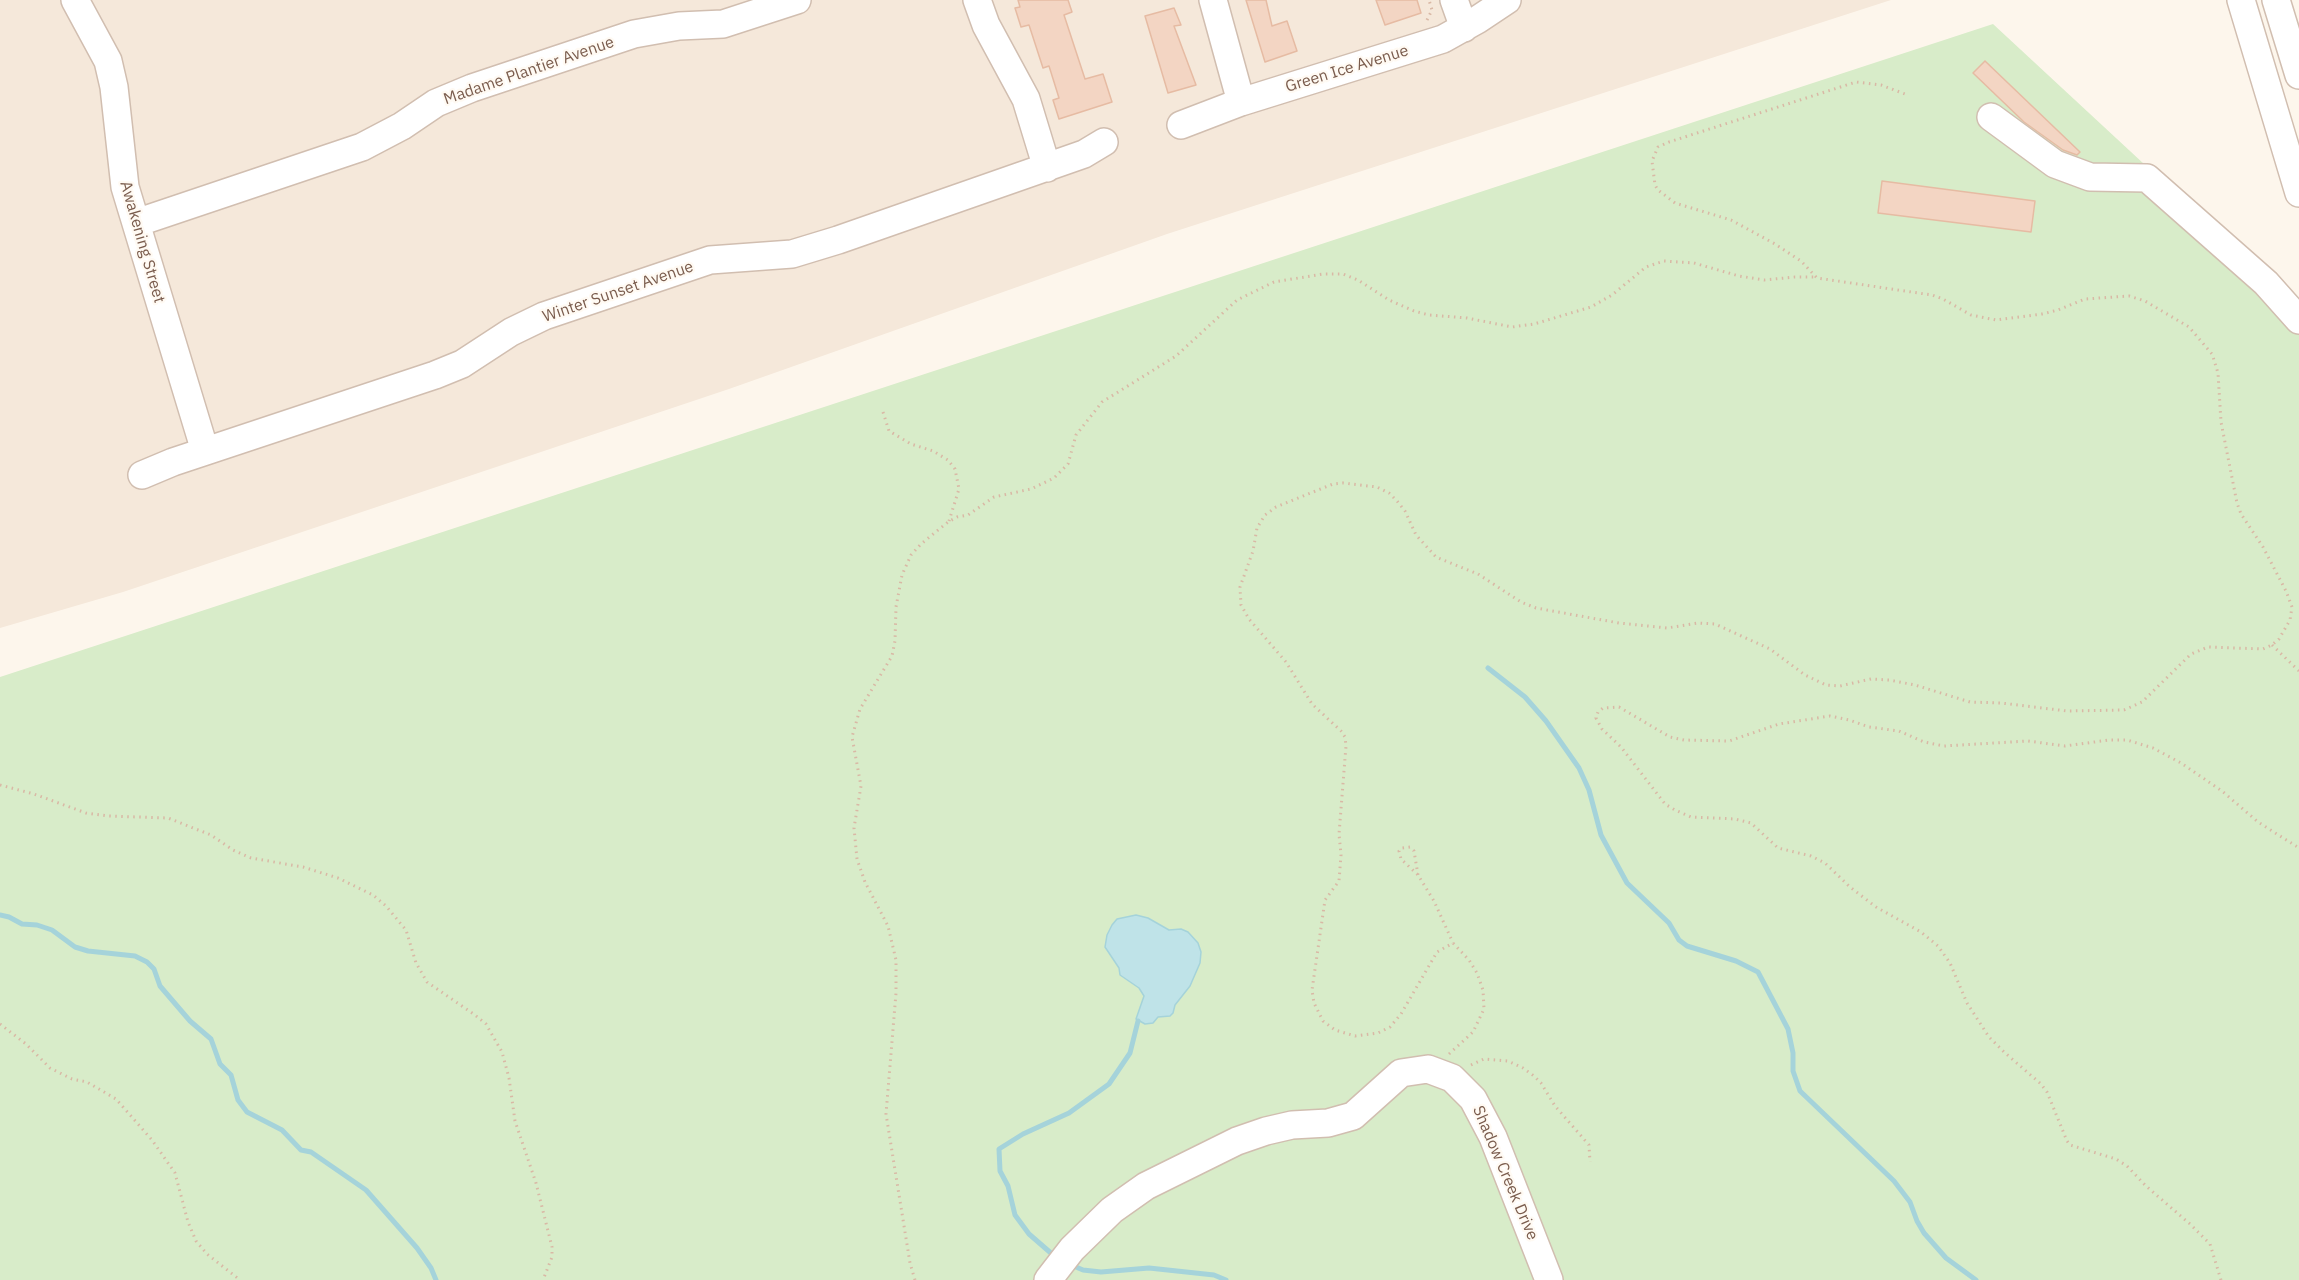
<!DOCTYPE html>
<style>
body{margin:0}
canvas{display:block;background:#fdf6ec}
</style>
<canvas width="2299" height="1280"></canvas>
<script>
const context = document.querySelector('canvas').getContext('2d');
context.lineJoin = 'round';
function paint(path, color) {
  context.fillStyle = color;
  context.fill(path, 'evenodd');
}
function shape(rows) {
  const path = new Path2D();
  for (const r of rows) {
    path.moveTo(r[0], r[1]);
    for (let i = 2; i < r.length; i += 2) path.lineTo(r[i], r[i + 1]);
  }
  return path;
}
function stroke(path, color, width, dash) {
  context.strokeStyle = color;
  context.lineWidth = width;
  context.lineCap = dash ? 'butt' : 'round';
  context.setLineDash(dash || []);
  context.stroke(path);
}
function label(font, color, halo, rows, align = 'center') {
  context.font = font + ' "IBM Plex Sans",sans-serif';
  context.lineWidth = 4.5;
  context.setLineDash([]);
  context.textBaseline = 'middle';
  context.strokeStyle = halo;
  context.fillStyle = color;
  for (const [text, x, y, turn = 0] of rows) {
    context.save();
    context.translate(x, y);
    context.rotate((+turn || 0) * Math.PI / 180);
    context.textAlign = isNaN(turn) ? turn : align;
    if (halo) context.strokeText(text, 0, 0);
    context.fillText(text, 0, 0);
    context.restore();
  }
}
paint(shape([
 [0,0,1891,0,1167,234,729,389,123,592,0,628]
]), '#f5e8da');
paint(shape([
 [1993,24,2295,304,2299,319,2299,1280,0,1280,0,677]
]), '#d8ecc9');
const water = shape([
 [1136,915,1148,918,1169,930,1181,929,1188,932,1198,943,1201,952,1200,963,1190,986,1175,1005,1173,1013,1170,1016,1158,1017,1153,1023,1145,1024,1136,1019,1144,996,1139,988,1120,975,1119,968,1105,947,1107,935,1112,925,1117,919,1136,915]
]);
paint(water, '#bfe3e8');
stroke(water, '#a5d3da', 1.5);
stroke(shape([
 [1488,668,1525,697,1546,721,1579,768,1589,790,1601,835,1627,883,1669,923,1679,940,1687,946,1736,961,1758,972,1788,1029,1793,1053,1793,1071,1800,1091,1894,1181,1910,1202,1917,1221,1924,1233,1946,1258,1976,1280],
 [0,915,9,917,22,924,37,925,52,930,75,947,88,951,135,956,147,962,154,969,160,986,190,1021,211,1039,220,1064,231,1075,238,1100,247,1112,282,1130,301,1150,311,1152,366,1190,417,1248,431,1268,436,1280],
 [1052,1254,1029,1234,1015,1215,1008,1186,1000,1171,999,1149,1023,1134,1069,1113,1109,1084,1130,1053,1138,1021],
 [1069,1264,1083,1270,1101,1272,1149,1268,1214,1275,1226,1280]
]), '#a5d3da', 5);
const building = shape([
 [1018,0,1068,0,1072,12,1064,15,1085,79,1103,74,1112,102,1059,119,1053,100,1059,98,1049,66,1043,68,1029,25,1021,27,1015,8,1020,7,1018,0],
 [1246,0,1266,0,1272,26,1287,21,1297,51,1265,62,1246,0],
 [1376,0,1417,0,1421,13,1385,25,1376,0],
 [1174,8,1181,25,1174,26,1196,85,1168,93,1145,16,1174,8],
 [1985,61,2080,152,2077,155,2063,150,2024,122,1973,73,1985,61],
 [1882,181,2035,201,2031,232,1878,213,1882,181]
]);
paint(building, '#f3d5c3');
stroke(building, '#e6bba3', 1.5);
const minor = shape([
 [75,0,108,61,114,87,125,187,205,451],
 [977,0,986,25,1026,99,1047,168],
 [1213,0,1241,102],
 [1454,0,1464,28],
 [2241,0,2299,193],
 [2276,0,2299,75],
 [1991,117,2055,164,2090,177,2147,178,2266,283,2299,320],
 [1181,125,1241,102,1443,39,1477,20,1507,0],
 [136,223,362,147,402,126,436,103,472,88,634,34,679,26,723,24,797,0],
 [142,475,173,462,435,375,462,364,511,332,544,316,710,260,792,254,838,240,1084,154,1104,142],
 [1048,1280,1072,1249,1112,1210,1146,1186,1237,1141,1266,1131,1292,1125,1328,1123,1353,1116,1401,1073,1428,1069,1452,1078,1473,1099,1493,1137,1549,1280]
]);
stroke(minor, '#d1beb0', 30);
stroke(shape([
 [1427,20,1432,10,1429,0],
 [883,412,889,431,911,444,933,451,948,460,955,469,959,489,949,521],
 [2272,645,2299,671],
 [0,785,34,794,86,813,108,816,168,818,211,835,233,850,251,858,303,867,338,878,373,895,386,906,406,930,416,963,427,982,475,1015,486,1024,502,1052,509,1078,515,1121,536,1183,552,1247,552,1257,543,1280],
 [1418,875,1414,851,1410,847,1402,848,1399,851,1401,859,1418,875,1434,901,1453,943],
 [0,1024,26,1044,50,1068,72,1079,87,1082,116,1099,152,1140,175,1173,188,1222,196,1241,207,1254,240,1280],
 [1449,1054,1473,1032,1484,1009,1483,990,1477,973,1469,960,1453,943,1437,952,1401,1014,1390,1027,1378,1033,1355,1036,1335,1030,1323,1021,1314,1003,1312,990,1325,900,1339,881,1341,855,1339,834,1346,746,1345,737,1341,731,1312,704,1286,662,1249,619,1241,605,1240,587,1253,551,1257,528,1265,515,1276,507,1333,484,1343,483,1377,487,1389,493,1397,501,1405,511,1416,535,1436,557,1478,574,1521,602,1536,608,1619,623,1667,628,1698,623,1715,624,1770,649,1805,675,1826,685,1840,686,1871,679,1889,680,1915,685,1970,702,2001,703,2067,711,2124,710,2142,702,2191,654,2208,647,2263,649,2272,645,2279,639,2290,620,2292,607,2286,591,2263,547,2241,514,2237,503,2221,422,2218,373,2214,360,2212,354,2189,327,2145,301,2129,296,2085,299,2058,310,2042,314,1996,320,1971,315,1943,299,1932,295,1817,278,1801,261,1775,244,1731,220,1675,203,1658,190,1655,185,1652,161,1658,147,1669,142,1856,82,1881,85,1905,94],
 [1471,1065,1484,1059,1508,1061,1523,1068,1534,1076,1541,1083,1555,1106,1589,1145,1590,1162],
 [915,1280,910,1263,886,1114,896,993,896,960,888,926,865,882,857,859,854,828,861,786,852,737,860,709,892,656,895,641,896,607,902,575,911,555,921,544,948,522,957,517,968,515,994,497,1031,489,1054,478,1068,464,1076,435,1102,402,1176,356,1237,300,1274,282,1323,274,1343,274,1358,280,1389,300,1414,311,1429,315,1467,318,1512,327,1534,324,1591,307,1612,295,1646,267,1664,261,1694,263,1739,276,1764,280,1795,277,1815,277],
 [2221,1280,2210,1244,2190,1224,2146,1186,2127,1166,2116,1159,2070,1145,2067,1141,2047,1092,2041,1084,2004,1052,1989,1037,1967,1003,1950,963,1938,946,1921,932,1876,907,1850,887,1825,863,1811,856,1778,848,1751,823,1735,819,1691,817,1675,810,1665,804,1621,747,1602,729,1596,718,1598,712,1603,708,1619,707,1670,737,1684,740,1729,741,1779,724,1830,716,1849,720,1869,727,1899,731,1924,742,1944,746,2028,741,2065,746,2109,740,2127,740,2153,748,2181,763,2222,791,2258,822,2299,848]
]), '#d9b8a5', 3, [1.5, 4.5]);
stroke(minor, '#fff', 27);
label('16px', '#7a5c4d', '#fffaf3', [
 ["Green Ice Avenue",1347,69,-17],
 ["Madame Plantier Avenue",529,71,-19],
 ["Awakening Street",142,242,74],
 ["Winter Sunset Avenue",618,292,-19],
 ["Shadow Creek Drive",1505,1173,67]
]);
</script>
